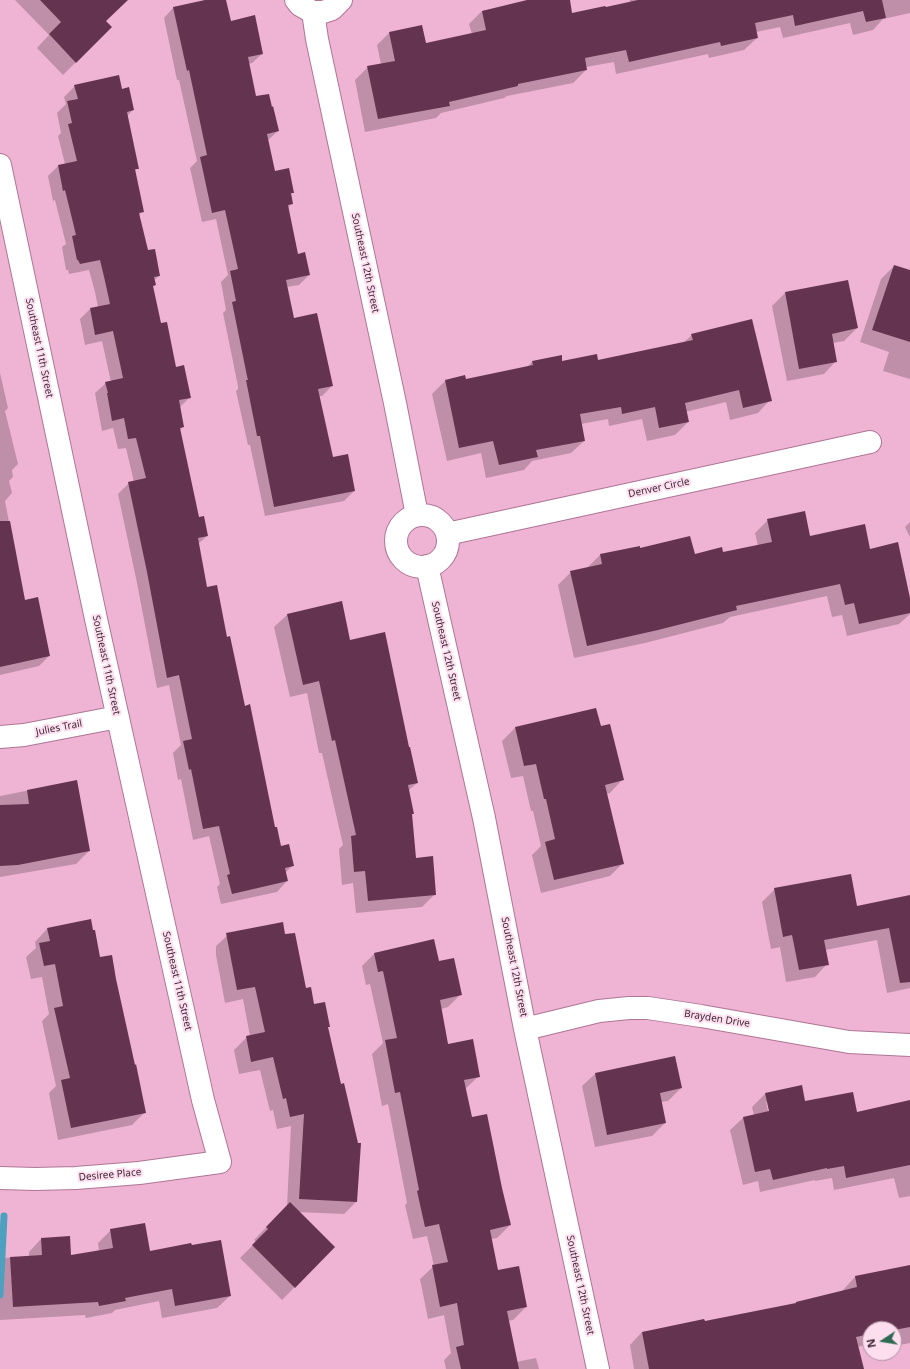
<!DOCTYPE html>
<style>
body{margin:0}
#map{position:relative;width:910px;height:1369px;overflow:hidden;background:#efb3d4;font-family:"Noto Sans",sans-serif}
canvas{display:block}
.north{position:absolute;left:862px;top:1321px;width:40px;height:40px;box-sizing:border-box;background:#fddeef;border:1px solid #b195a4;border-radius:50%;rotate:258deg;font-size:11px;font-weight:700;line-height:16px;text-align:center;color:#3e2734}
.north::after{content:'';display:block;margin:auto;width:14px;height:18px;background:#2f6951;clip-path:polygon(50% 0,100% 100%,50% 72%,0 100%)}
</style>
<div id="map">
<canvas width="910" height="1369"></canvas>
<div class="north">N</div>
</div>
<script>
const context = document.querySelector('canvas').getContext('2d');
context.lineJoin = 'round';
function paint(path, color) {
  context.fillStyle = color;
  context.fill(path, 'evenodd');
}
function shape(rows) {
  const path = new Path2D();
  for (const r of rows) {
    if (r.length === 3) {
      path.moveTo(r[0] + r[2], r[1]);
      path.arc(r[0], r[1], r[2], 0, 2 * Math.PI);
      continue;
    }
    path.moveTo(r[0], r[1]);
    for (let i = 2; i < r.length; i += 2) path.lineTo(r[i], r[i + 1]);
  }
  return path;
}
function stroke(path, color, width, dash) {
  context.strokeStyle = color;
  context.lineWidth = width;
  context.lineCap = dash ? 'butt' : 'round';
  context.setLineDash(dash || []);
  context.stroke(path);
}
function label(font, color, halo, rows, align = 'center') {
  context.font = font + ' "Noto Sans",sans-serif';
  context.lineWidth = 4;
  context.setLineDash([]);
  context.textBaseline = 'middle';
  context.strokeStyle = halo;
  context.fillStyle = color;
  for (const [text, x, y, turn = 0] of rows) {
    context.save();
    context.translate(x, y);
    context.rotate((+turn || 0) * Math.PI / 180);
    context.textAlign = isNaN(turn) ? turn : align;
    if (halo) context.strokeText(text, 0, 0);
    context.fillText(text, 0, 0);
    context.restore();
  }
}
paint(shape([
 [15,0,116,0,105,21,111,27,63,75,37,48,49,35],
 [209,0,225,0,230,22,262,54,252,63,248,64,255,98,278,131,267,141,274,172,293,192,290,195,292,203,288,208,297,255,309,275,299,285,286,287,293,319,332,386,322,396,319,396,332,458,354,491,344,501,265,516,250,445,248,445,236,391,238,389,238,386,223,313,226,310,221,282,228,275,216,219,202,222,190,168,197,161,179,80,177,80,164,18,173,8],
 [532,0,568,0,571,14,630,3,630,0,910,0,910,13,883,19,873,30,853,35,850,23,783,38,780,27,756,32,757,38,744,50,709,58,708,54,616,74,614,62,586,67,586,70,573,83,507,96,504,98,441,113,436,118,365,132,355,80,368,67,381,64,377,45,390,32,425,44,472,34,469,24,482,11],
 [75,86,121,90,133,110,127,116,138,168,134,172,142,211,139,215,147,252,159,275,154,281,155,285,152,287,160,324,175,368,190,397,179,408,183,427,179,431,198,518,207,536,198,544,206,588,227,638,274,828,281,847,293,865,285,873,287,881,277,892,221,904,217,887,220,884,209,836,193,840,181,779,178,780,173,753,181,745,169,685,157,688,137,583,118,494,129,483,134,482,126,448,118,449,113,428,102,431,95,393,106,383,111,382,102,341,85,345,80,319,90,309,98,307,95,292,89,270,69,274,68,270,66,270,62,247,66,244,55,200,53,201,48,176,58,166,65,164,58,136,61,133,57,113,66,104,64,97],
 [894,266,910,271,910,379,883,371,889,352,860,342,881,279],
 [785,293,857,328,844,341,833,343,836,361,824,374,787,381,772,306],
 [692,335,770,400,758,413,730,420,726,402,685,412,688,422,675,435,647,441,642,419,609,426,608,419,581,424,584,441,571,453,532,461,524,470,486,478,481,453,447,461,432,394,445,381,465,380,527,367,532,362,597,362,683,343],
 [0,373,8,408,5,411,18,464,12,470,13,477,9,481,12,493,5,501,24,601,49,656,39,666,0,675],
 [768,520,809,537,870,550,910,602,910,614,899,624,847,636,842,615,832,617,827,596,730,617,723,623,645,643,574,658,558,585,571,572,587,568,600,555,639,547,640,549,694,556,723,554,758,546,755,533],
 [910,522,910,537,905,527],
 [287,615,349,641,408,748,417,783,408,791,413,813,411,816,415,859,435,894,422,907,356,913,353,883,342,885,339,849,343,845,322,753,319,753,307,693,290,697,274,627],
 [600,727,622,780,610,793,606,794,622,864,610,876,541,893,532,855,541,846,533,811,531,811,523,776,511,778,502,741,515,728],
 [76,781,89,851,76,864,0,877,0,796],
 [775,889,856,907,910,896,910,988,887,993,877,940,825,950,827,964,815,977,786,982,780,947,771,949,762,902],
 [47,929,99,958,134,1066,145,1112,132,1125,58,1140,49,1093,56,1086,42,1021,49,1014,42,977,31,979,26,957,36,948,35,942],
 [229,934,284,936,305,989,314,1005,329,1026,327,1028,356,1202,344,1214,298,1212,334,1247,282,1300,240,1258,256,1242,254,1240,287,1206,291,1126,277,1129,273,1110,270,1111,260,1070,239,1074,234,1050,247,1037,250,1036,243,999,225,1003,216,955,216,946],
 [374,954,438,963,461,994,448,1007,441,1009,448,1045,479,1076,465,1089,471,1118,501,1188,510,1225,497,1238,491,1239,497,1271,526,1307,513,1320,508,1321,516,1362,536,1358,539,1369,446,1369,444,1360,451,1353,444,1315,428,1319,420,1279,434,1266,427,1236,413,1239,405,1205,407,1203,388,1104,382,1106,372,1054,383,1043,370,984,366,985,362,966],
 [675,1057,681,1088,668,1101,661,1102,665,1123,652,1136,595,1147,582,1086,595,1074],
 [801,1086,805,1102,856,1114,910,1101,910,1196,899,1198,894,1178,834,1190,832,1178,815,1181,815,1180,760,1192,758,1181,743,1185,730,1130,743,1118,754,1115,752,1107,765,1094],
 [766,1102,768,1102,771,1115,769,1116],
 [111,1230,230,1296,217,1308,162,1318,159,1301,115,1310,112,1313,86,1318,85,1315,0,1320,0,1258,29,1257,29,1252,41,1239,70,1257,99,1251,98,1243],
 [910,1266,910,1343,894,1346,894,1329,870,1329,870,1344,857,1347,863,1369,634,1369,630,1345,642,1332,704,1322,795,1305,843,1292,843,1290,855,1277]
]), '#0003');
stroke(shape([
 [0,1295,4,1216]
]), '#4ea0be', 7);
paint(shape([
 [40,0,128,0,106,21,112,27,76,63,49,34,61,22],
 [205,0,226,0,231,21,255,15,263,54,248,57,256,96,269,94,272,107,273,106,279,131,267,134,275,171,289,168,294,193,291,193,293,204,288,205,298,254,305,252,310,275,286,280,294,318,317,313,333,386,318,389,333,457,348,454,355,491,274,507,260,436,257,436,246,380,248,380,247,376,232,302,236,301,230,271,238,269,225,210,212,213,200,157,207,155,189,70,187,71,173,7],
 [527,0,570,0,572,13,605,6,606,7,638,0,882,0,886,18,866,22,863,11,795,26,793,15,755,23,758,38,721,46,720,42,629,62,626,50,585,58,587,70,518,84,518,86,449,102,450,106,378,119,367,66,395,61,389,32,422,25,426,43,486,30,482,11],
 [119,75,122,89,129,87,134,110,127,112,139,169,135,169,144,212,139,213,148,250,155,249,160,276,154,277,156,285,153,286,161,323,167,322,176,367,184,365,191,398,179,400,184,427,180,428,199,517,204,516,208,536,198,538,207,587,217,585,227,637,230,636,245,706,250,704,275,827,277,827,281,846,289,844,294,866,285,868,288,881,232,894,227,875,230,874,219,826,203,829,191,769,189,770,183,741,192,739,179,675,167,678,147,572,128,482,146,478,136,438,128,439,124,418,112,421,107,393,108,393,105,382,123,378,113,331,95,335,90,308,110,304,105,281,100,260,80,264,78,260,77,260,72,236,76,235,65,190,63,191,58,165,77,161,68,124,72,123,67,101,78,99,74,85],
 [894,265,910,270,910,342,872,330],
 [848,280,858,328,832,334,837,362,799,369,785,292],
 [752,319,772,401,743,408,739,390,685,403,689,422,659,428,655,407,622,414,621,407,580,414,585,441,536,450,538,457,499,465,493,441,459,448,445,380,465,375,466,379,533,365,532,361,562,355,562,361,597,354,598,360,693,340,691,334],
 [805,511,810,536,865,524,870,549,898,542,910,598,910,613,859,624,854,603,845,605,840,584,736,606,737,610,658,630,587,646,570,571,602,564,600,554,640,546,640,548,690,536,695,554,722,547,723,552,772,542,767,519],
 [0,521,10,521,25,600,38,597,50,656,0,667],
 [342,601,350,640,385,632,409,747,410,747,418,783,408,785,414,814,412,814,416,858,433,856,436,895,368,901,365,871,354,872,351,836,356,835,335,740,332,741,319,681,303,685,287,614],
 [596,708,601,726,610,724,624,780,605,785,624,864,554,880,545,842,555,839,546,799,544,799,536,764,524,766,515,727],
 [77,780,90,851,18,865,0,866,0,805,29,804,27,790],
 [851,874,857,906,910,895,910,982,900,983,889,928,824,940,829,965,799,970,792,935,783,937,774,888],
 [91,919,93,930,95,930,100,957,112,955,116,979,135,1065,136,1064,146,1113,71,1128,61,1080,70,1078,54,1008,63,1006,55,964,44,966,39,943,50,941,47,928],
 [283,922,285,934,295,933,306,988,311,987,314,1004,325,1002,330,1027,328,1027,341,1084,344,1083,358,1143,361,1143,357,1202,299,1199,304,1114,290,1117,286,1098,283,1099,273,1057,251,1062,246,1036,265,1032,255,987,237,990,226,933],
 [434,939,439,961,454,958,462,995,440,1000,448,1044,473,1039,480,1077,464,1080,472,1117,487,1114,502,1188,511,1225,490,1230,498,1270,519,1266,527,1307,507,1311,519,1369,461,1369,456,1347,464,1345,457,1303,440,1307,432,1265,448,1262,439,1224,425,1227,417,1191,419,1190,400,1092,395,1093,385,1040,397,1038,383,971,378,972,374,953],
 [675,1056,682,1088,660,1093,666,1123,607,1135,595,1073],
 [802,1085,805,1101,853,1092,857,1112,910,1100,910,1165,846,1178,844,1166,827,1169,827,1168,773,1180,770,1169,755,1172,743,1117,769,1111,765,1093],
 [290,1202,335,1247,295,1288,252,1245,268,1229,266,1227],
 [145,1223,150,1251,191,1243,192,1245,221,1240,231,1296,175,1306,172,1289,125,1298,126,1301,99,1306,98,1302,13,1307,10,1257,42,1255,41,1238,70,1236,71,1255,113,1248,110,1229],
 [910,1265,910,1327,894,1330,870,1329,870,1334,856,1337,864,1369,649,1369,642,1332,704,1319,705,1321,796,1303,796,1302,857,1287,855,1276]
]), '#643350');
const minor = shape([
 [296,0,300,5,307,9,313,12,323,12,332,9,341,0],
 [313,12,317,39,395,403,417,515],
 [0,165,96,619,203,1100,220,1162,139,1173,76,1178,35,1179,0,1178],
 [422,541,26],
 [447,534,870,442],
 [427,566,484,818,525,1029,598,1369],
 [0,737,24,735,118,717],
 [525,1029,599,1011,629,1008,648,1008,701,1016,849,1042,910,1045]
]);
stroke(minor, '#ae7696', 24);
stroke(minor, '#fff', 22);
label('10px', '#3e2734', '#fddeef', [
 ["Southeast 12th Street",365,263,78],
 ["Southeast 11th Street",39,348,78],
 ["Denver Circle",659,488,-12],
 ["Southeast 12th Street",446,651,77],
 ["Southeast 11th Street",106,665,78],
 ["Julies Trail",59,728,-11],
 ["Southeast 12th Street",514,967,79],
 ["Southeast 11th Street",177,981,77],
 ["Brayden Drive",717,1019,9],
 ["Desiree Place",110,1175,-5],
 ["Southeast 12th Street",580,1285,78]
]);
</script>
